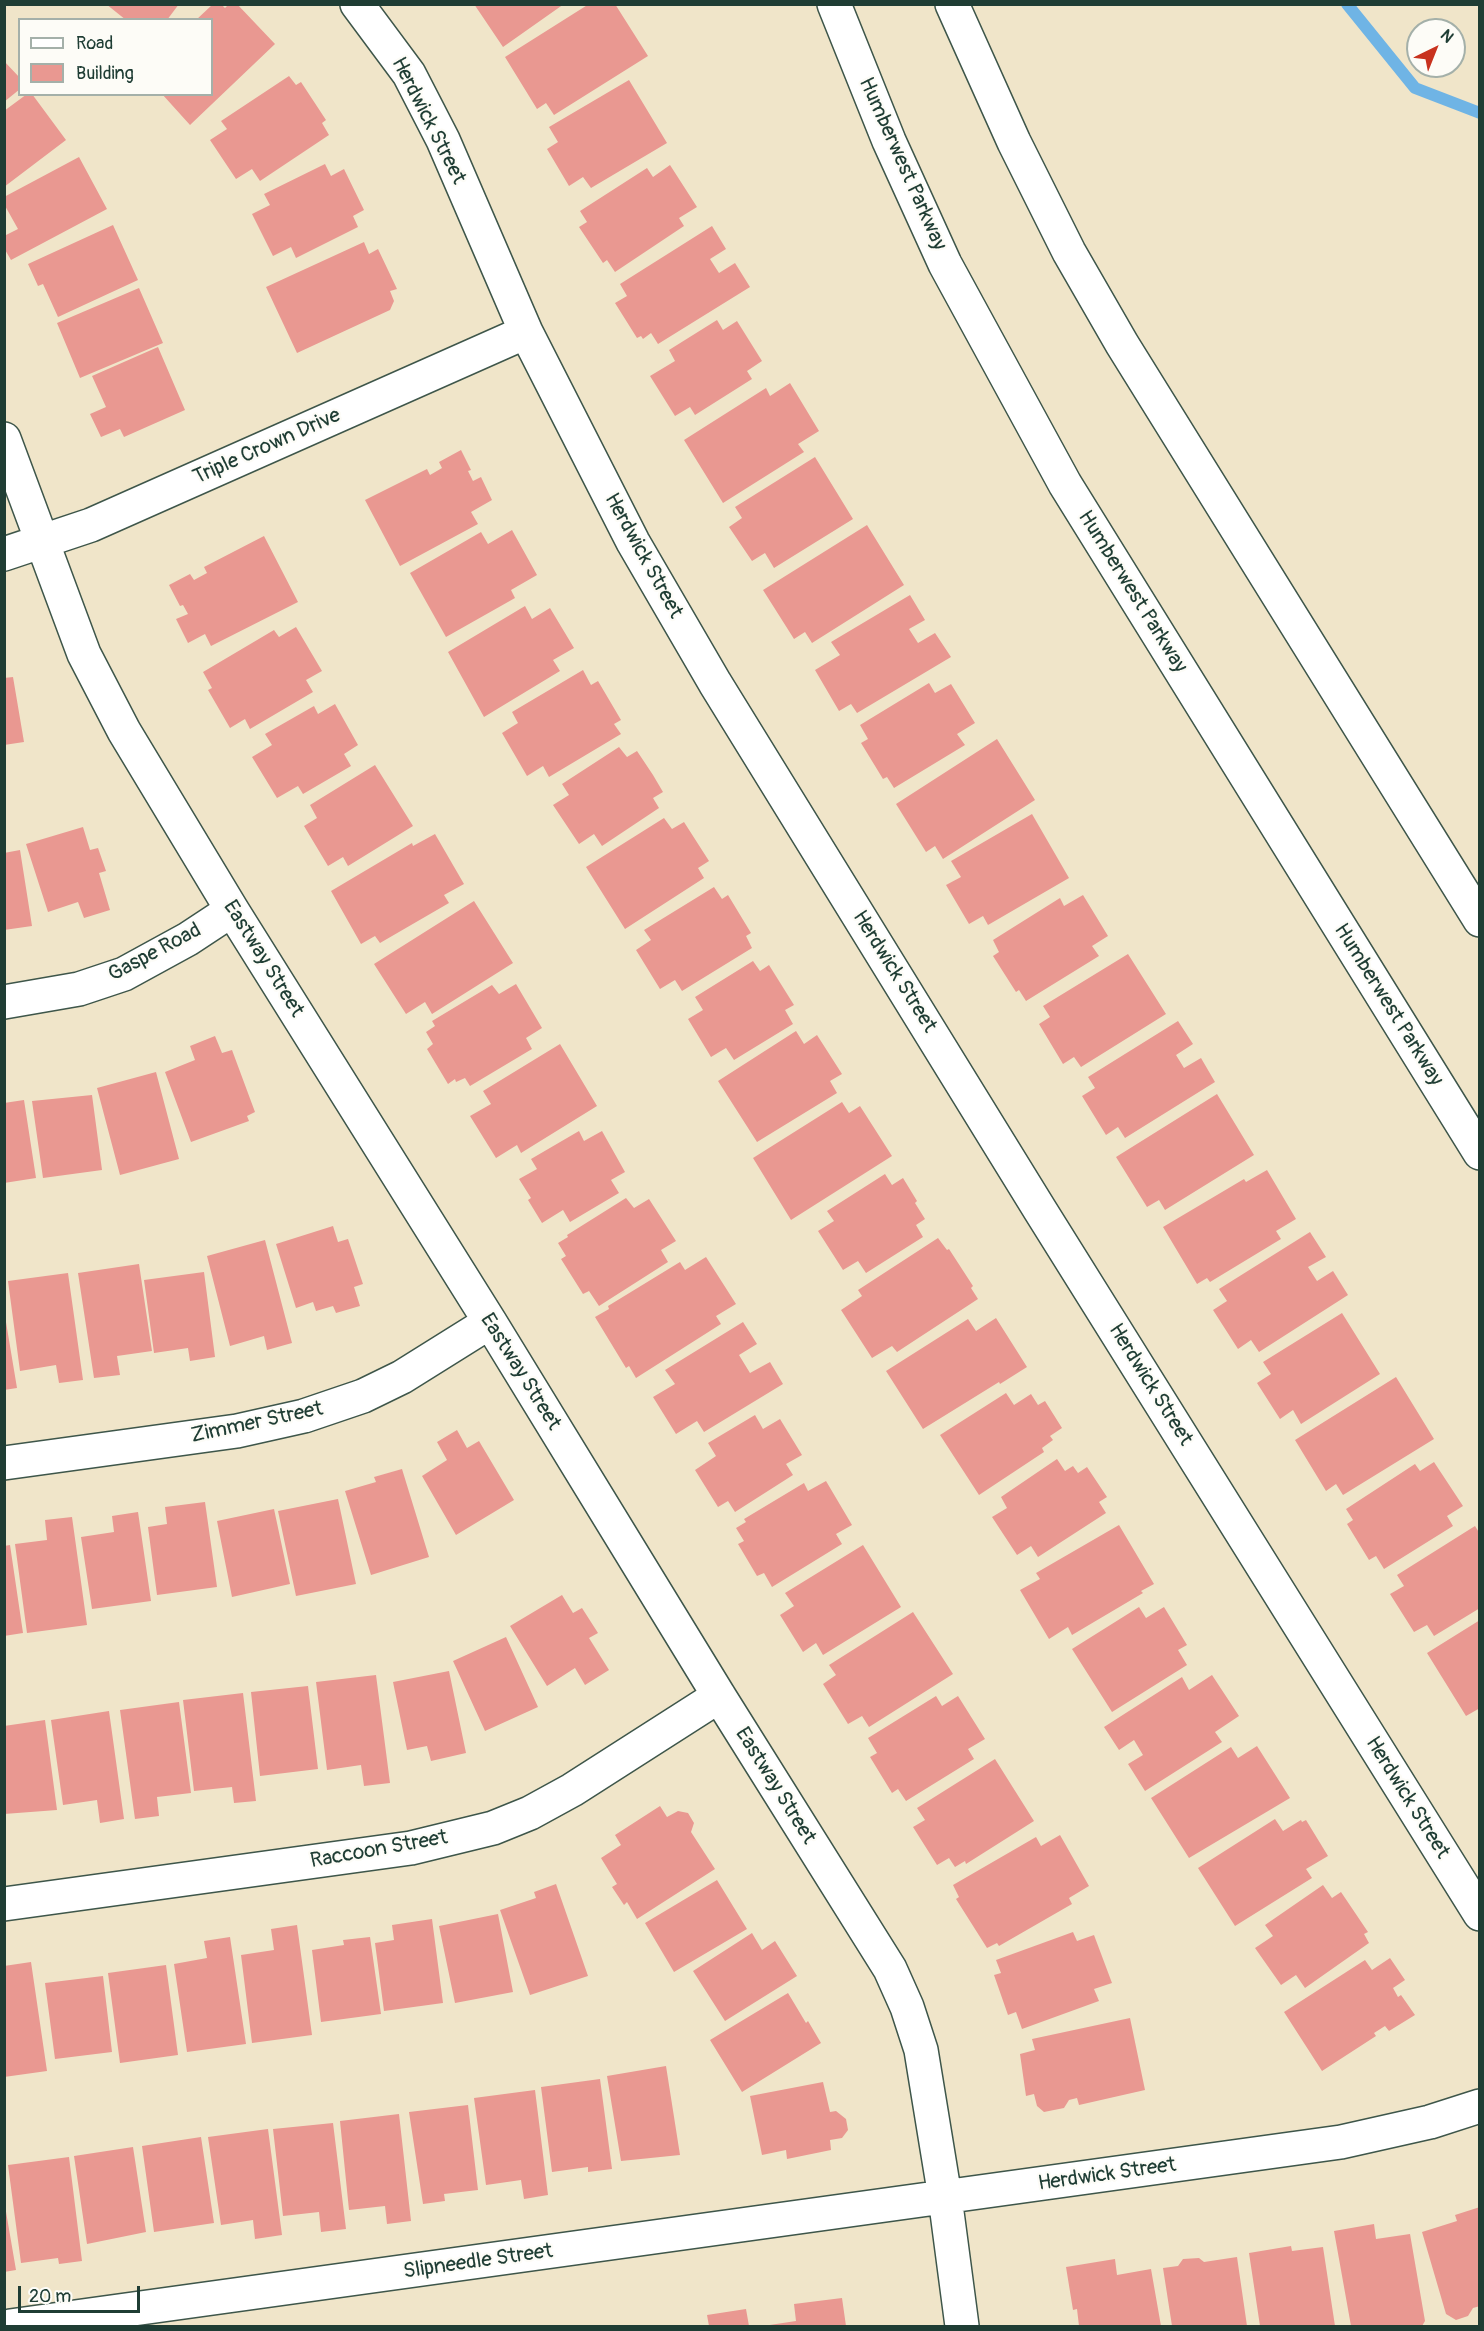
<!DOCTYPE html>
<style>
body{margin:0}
#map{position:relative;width:1484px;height:2331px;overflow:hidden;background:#f0e5c9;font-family:Pangolin,sans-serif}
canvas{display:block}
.frame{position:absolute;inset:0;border:6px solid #1f3d34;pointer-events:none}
.legend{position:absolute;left:18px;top:18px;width:195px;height:78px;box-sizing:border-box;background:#fdfcf7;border:2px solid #a4b0a9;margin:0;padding:8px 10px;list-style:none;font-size:18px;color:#1f3d34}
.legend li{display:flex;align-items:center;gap:12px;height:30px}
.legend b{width:30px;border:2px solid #a4b0a9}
.north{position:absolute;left:1406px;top:18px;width:60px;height:60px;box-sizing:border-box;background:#fdfcf7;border:2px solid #a4b0a9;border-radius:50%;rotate:43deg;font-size:16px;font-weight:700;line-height:24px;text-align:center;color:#1f3d34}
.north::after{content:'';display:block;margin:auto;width:21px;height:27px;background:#c8321e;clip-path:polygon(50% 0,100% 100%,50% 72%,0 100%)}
.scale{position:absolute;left:18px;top:2286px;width:122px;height:27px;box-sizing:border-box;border:3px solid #1f3d34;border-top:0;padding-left:8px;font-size:18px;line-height:21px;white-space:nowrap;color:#1f3d34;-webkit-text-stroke:4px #fdfcf7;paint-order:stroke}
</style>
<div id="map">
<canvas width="1484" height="2331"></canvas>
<div class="frame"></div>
<ul class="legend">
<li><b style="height:8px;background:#fff"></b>Road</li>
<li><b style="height:16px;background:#e99891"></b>Building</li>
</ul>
<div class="north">N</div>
<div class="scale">20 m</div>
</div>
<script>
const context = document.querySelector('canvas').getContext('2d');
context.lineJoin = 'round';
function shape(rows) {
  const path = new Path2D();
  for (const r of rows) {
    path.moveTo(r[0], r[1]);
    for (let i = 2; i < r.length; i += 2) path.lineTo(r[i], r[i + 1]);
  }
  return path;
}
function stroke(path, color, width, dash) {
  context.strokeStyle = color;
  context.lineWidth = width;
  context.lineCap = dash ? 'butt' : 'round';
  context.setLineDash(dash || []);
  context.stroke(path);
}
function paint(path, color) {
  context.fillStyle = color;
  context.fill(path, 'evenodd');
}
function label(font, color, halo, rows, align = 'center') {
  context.font = font + ' Pangolin,sans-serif';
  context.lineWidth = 4.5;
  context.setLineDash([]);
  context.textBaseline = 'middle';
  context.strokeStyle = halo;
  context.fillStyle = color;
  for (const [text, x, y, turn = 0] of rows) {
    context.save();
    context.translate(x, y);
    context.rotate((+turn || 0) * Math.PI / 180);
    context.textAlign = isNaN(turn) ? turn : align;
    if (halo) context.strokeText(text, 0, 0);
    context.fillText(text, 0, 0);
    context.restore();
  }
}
stroke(shape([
 [1347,4,1415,88,1480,113]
]), '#6fb4e5', 12);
paint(shape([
 [106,4,179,4,167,20,126,20],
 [229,4,237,4,275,44,190,125,162,94,212,94,212,20,196,20,212,5,222,5,225,8],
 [474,4,564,4,503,47],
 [589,4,615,4,648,56,554,115,546,103,537,109,505,57],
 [4,61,20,78,20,89,4,102],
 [289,76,296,85,301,82,326,120,322,123,329,135,260,181,252,169,236,179,210,140,227,129,221,121],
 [629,80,667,143,591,188,583,177,569,186,547,149,558,142,549,127],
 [27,94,32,94,66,140,4,187,4,111],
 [79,157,107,209,11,260,4,248,4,236,18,229,4,204,4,197],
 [325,164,331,176,344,169,364,210,353,216,358,227,296,258,291,247,273,256,252,214,270,205,264,194],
 [670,165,697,207,679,218,684,226,615,272,607,260,603,263,579,227,587,222,580,211,647,168,653,177],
 [113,225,138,280,58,317,43,284,38,286,28,264],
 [712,226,726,249,710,259,719,273,735,263,750,287,658,344,651,333,643,339,641,336,637,338,615,303,627,296,620,284],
 [364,242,369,254,378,249,397,289,390,291,394,301,390,310,297,353,266,287],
 [139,288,163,343,80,378,57,323],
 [717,320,723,330,737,321,762,361,747,371,752,379,695,415,690,407,675,416,650,376,675,361,669,350],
 [158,347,185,410,124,437,120,429,101,437,90,414,106,407,92,376],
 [790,383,819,431,798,444,804,452,723,503,684,440,766,388,770,396],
 [461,450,471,470,468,471,473,481,481,477,492,500,471,512,478,524,400,566,365,500,427,469,430,475,442,468,439,462],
 [815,457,853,519,774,568,765,553,752,561,729,527,742,518,735,507],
 [867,525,904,585,812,643,805,632,794,639,763,590],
 [512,530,537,575,511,590,515,598,446,637,410,573,481,532,488,544],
 [264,536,298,602,211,646,205,634,188,643,176,619,188,614,183,605,180,606,169,585,190,574,194,580,207,573,204,567],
 [910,595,925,620,909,629,918,643,935,633,951,657,857,713,851,704,839,711,815,670,840,655,831,642],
 [525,606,532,619,550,608,574,648,553,660,560,671,484,717,448,652],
 [296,627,322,671,306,680,313,692,250,729,245,719,230,728,208,690,212,688,203,672,274,630,279,637],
 [583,670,591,685,598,681,621,720,614,724,621,734,549,777,543,766,527,776,502,733,518,723,512,712],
 [13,677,24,742,4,745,4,678],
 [929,683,935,693,951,684,975,723,957,734,965,745,894,788,887,777,883,779,861,743,868,739,860,725],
 [335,704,358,745,344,754,351,766,303,794,298,786,277,798,252,757,272,745,265,734,314,706,318,714],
 [997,739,1035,800,943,859,935,846,926,852,896,804],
 [619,747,627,757,637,751,653,775,663,792,653,798,659,808,602,846,594,834,579,844,553,805,569,795,562,784],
 [375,765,413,826,348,866,343,857,328,866,304,826,317,818,310,805],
 [1032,814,1069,878,988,925,983,916,969,924,946,885,961,877,951,861],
 [664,818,672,829,684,822,709,861,698,868,704,878,625,929,586,867],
 [83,827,90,850,98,848,106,871,99,873,110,910,84,918,78,902,48,912,26,844],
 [435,834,464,884,444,895,449,903,380,943,375,936,361,944,331,891,412,843,413,846],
 [20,850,32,926,4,930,4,853],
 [714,887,722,899,728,895,751,933,746,936,752,948,682,991,675,980,660,989,636,950,651,940,644,930],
 [1083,895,1108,936,1092,946,1099,956,1026,1001,1019,990,1016,992,993,956,999,952,993,940,1060,898,1064,906],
 [474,901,513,963,432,1014,425,1002,406,1014,374,964],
 [1128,954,1166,1014,1081,1067,1074,1057,1063,1064,1039,1024,1050,1017,1043,1006],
 [753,961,760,971,769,965,794,1005,785,1010,793,1024,734,1060,726,1048,711,1057,688,1019,703,1010,695,997],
 [516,984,542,1028,526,1038,532,1049,470,1086,465,1078,456,1082,455,1079,448,1084,427,1049,433,1044,426,1032,435,1026,432,1021,492,985,499,994],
 [1178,1021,1193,1044,1176,1055,1184,1068,1201,1058,1215,1082,1125,1138,1118,1127,1106,1135,1082,1096,1095,1088,1088,1077],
 [796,1031,804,1044,817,1035,842,1074,830,1081,837,1093,757,1142,718,1081],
 [215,1036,222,1053,232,1050,255,1112,247,1116,249,1121,191,1142,165,1072,195,1060,190,1046],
 [560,1044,597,1106,521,1153,517,1145,496,1158,470,1116,491,1104,483,1091],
 [156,1072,179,1159,120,1175,97,1088],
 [1217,1094,1254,1155,1165,1210,1159,1200,1147,1207,1116,1157],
 [92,1095,102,1170,43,1178,32,1101],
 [24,1100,36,1178,4,1183,4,1103],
 [842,1102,849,1113,860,1106,892,1156,791,1220,753,1158],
 [579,1131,584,1141,602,1131,625,1172,611,1180,619,1193,570,1222,563,1210,542,1223,528,1200,531,1198,519,1179,537,1169,531,1159],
 [1267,1170,1296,1219,1276,1231,1281,1239,1210,1282,1207,1278,1197,1284,1163,1227,1244,1179,1246,1182],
 [885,1174,892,1185,903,1178,917,1201,915,1203,925,1219,916,1225,923,1237,866,1273,858,1261,843,1270,818,1231,834,1221,827,1211],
 [626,1198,634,1208,649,1199,676,1241,661,1250,668,1262,599,1306,589,1291,583,1294,561,1259,566,1256,558,1243,568,1237,567,1235],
 [333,1226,338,1242,348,1239,363,1284,354,1287,360,1306,336,1313,333,1306,316,1311,313,1302,296,1308,276,1244],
 [1310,1232,1326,1257,1308,1267,1317,1281,1333,1271,1348,1295,1259,1352,1251,1340,1238,1349,1213,1310,1227,1301,1219,1289],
 [938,1238,947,1250,949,1249,973,1286,971,1288,978,1299,897,1352,892,1346,872,1358,841,1310,862,1296,858,1290],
 [265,1240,292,1343,267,1350,264,1336,230,1346,207,1256],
 [706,1257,736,1304,716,1316,721,1324,636,1378,629,1366,626,1368,595,1317,609,1309,608,1306,680,1262,685,1270],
 [139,1264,152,1351,117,1356,120,1375,94,1378,78,1273],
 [204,1272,215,1357,190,1361,188,1348,154,1353,144,1280],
 [68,1273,83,1380,59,1383,56,1365,20,1371,8,1281],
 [4,1310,17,1388,4,1390],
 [1342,1313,1380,1374,1301,1424,1293,1410,1280,1419,1257,1383,1271,1374,1263,1362],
 [996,1318,1027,1367,1000,1384,999,1382,923,1429,886,1371,968,1319,976,1331],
 [743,1322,757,1344,739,1355,750,1373,770,1362,783,1384,704,1432,697,1421,676,1434,653,1397,675,1384,665,1370],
 [1396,1377,1434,1439,1343,1495,1336,1484,1326,1491,1295,1440],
 [1006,1393,1014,1405,1031,1394,1038,1405,1045,1401,1062,1428,1050,1436,1053,1440,1042,1448,1044,1452,979,1495,940,1435],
 [755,1415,763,1429,780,1419,802,1455,786,1464,793,1475,735,1512,728,1501,718,1507,695,1470,716,1456,708,1443],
 [457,1430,467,1448,479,1441,514,1500,456,1535,422,1476,447,1460,437,1442],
 [1057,1459,1065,1471,1073,1466,1078,1473,1087,1467,1107,1497,1099,1502,1106,1513,1038,1557,1031,1546,1017,1555,992,1517,1007,1508,1001,1497],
 [1434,1462,1463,1506,1447,1516,1453,1526,1384,1569,1376,1556,1369,1560,1347,1524,1353,1520,1346,1509,1415,1464,1420,1471],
 [402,1469,429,1557,371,1575,345,1491,376,1482,374,1477],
 [826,1481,852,1525,836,1534,842,1544,772,1587,764,1573,757,1576,738,1544,744,1541,736,1528,746,1522,744,1519,804,1483,808,1491],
 [338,1499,356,1584,296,1596,278,1511],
 [205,1502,217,1587,157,1595,148,1527,167,1524,165,1507],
 [274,1509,290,1584,232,1597,217,1521],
 [138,1512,151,1601,92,1609,81,1537,114,1532,112,1516],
 [72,1517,87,1625,27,1633,15,1544,47,1540,45,1520],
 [1119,1525,1154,1584,1141,1591,1143,1593,1072,1635,1068,1627,1049,1639,1020,1590,1040,1579,1036,1573],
 [1475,1526,1480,1534,1480,1608,1434,1636,1427,1625,1414,1632,1390,1594,1404,1586,1397,1575],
 [10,1545,23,1633,4,1636,4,1546],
 [863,1545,901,1607,823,1655,816,1643,803,1652,780,1615,794,1606,785,1593],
 [562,1595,573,1613,582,1608,598,1633,589,1638,609,1670,585,1685,575,1668,547,1686,510,1626],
 [1139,1607,1146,1618,1164,1607,1187,1645,1178,1650,1187,1665,1112,1712,1072,1649],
 [913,1612,953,1674,869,1727,862,1716,848,1724,823,1684,836,1675,829,1665],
 [1480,1620,1480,1708,1466,1716,1427,1653],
 [506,1637,538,1707,485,1731,453,1661],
 [449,1671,466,1753,431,1761,427,1746,407,1750,393,1682],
 [376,1675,390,1783,364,1786,361,1765,327,1770,316,1682],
 [1212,1675,1239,1716,1215,1732,1222,1742,1145,1791,1128,1764,1143,1755,1134,1740,1119,1750,1104,1727,1182,1677,1189,1690],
 [308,1686,318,1769,260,1776,251,1692],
 [243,1693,256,1801,234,1803,232,1787,194,1791,183,1700],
 [936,1696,942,1706,958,1696,985,1739,968,1749,974,1759,906,1801,898,1789,892,1793,870,1757,877,1753,868,1738],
 [179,1702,191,1793,157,1797,159,1816,135,1819,120,1710],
 [109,1711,124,1819,100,1823,97,1800,63,1805,51,1720],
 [45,1720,57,1810,4,1814,4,1726],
 [1257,1746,1290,1798,1189,1858,1151,1798,1231,1747,1238,1758],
 [995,1759,1034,1821,966,1864,965,1861,955,1867,949,1858,937,1865,913,1827,925,1820,917,1808],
 [660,1806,667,1817,678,1811,688,1813,694,1823,691,1832,715,1869,637,1919,627,1902,624,1905,612,1887,617,1884,601,1858,621,1845,615,1835],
 [1275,1819,1283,1831,1301,1820,1302,1822,1306,1820,1328,1856,1306,1869,1312,1878,1235,1926,1198,1868],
 [1060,1835,1089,1886,1069,1898,1072,1904,999,1946,997,1943,987,1948,956,1899,959,1897,953,1885,1036,1837,1041,1846],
 [717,1880,747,1929,674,1972,645,1923],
 [556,1884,588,1976,530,1995,500,1910,536,1898,534,1892],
 [1323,1885,1332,1898,1341,1892,1368,1932,1364,1934,1369,1943,1305,1988,1296,1975,1281,1985,1255,1948,1273,1936,1265,1925],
 [498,1914,513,1992,455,2003,439,1926],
 [432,1919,443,2003,384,2011,375,1943,394,1940,392,1925],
 [297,1925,312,2035,252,2043,241,1955,274,1950,271,1929],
 [1073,1932,1077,1941,1094,1935,1112,1983,1094,1989,1099,2001,1022,2029,1016,2012,1008,2015,994,1975,1001,1973,996,1960],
 [752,1933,762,1950,775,1941,797,1976,725,2021,693,1971],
 [230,1937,246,2044,187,2052,174,1964,207,1958,204,1941],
 [370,1937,381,2014,321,2022,312,1950,344,1945,343,1940],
 [1390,1958,1405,1980,1393,1988,1398,1997,1401,1995,1415,2015,1389,2031,1385,2026,1374,2033,1376,2036,1322,2071,1284,2012,1365,1960,1372,1970],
 [31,1962,47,2071,4,2077,4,1986,6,1986,4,1966],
 [166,1965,178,2055,120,2063,108,1973],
 [103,1976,112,2052,55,2059,45,1983],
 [788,1993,806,2023,808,2021,821,2043,742,2092,710,2040],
 [1130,2018,1145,2090,1079,2105,1077,2098,1069,2100,1064,2108,1044,2112,1037,2106,1034,2094,1026,2096,1020,2054,1035,2050,1032,2039],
 [666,2066,680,2155,621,2161,607,2076],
 [600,2079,612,2169,588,2172,588,2167,552,2172,541,2087],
 [823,2082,830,2112,836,2111,846,2119,848,2130,842,2138,830,2140,831,2150,787,2159,786,2150,762,2155,750,2096],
 [535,2090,548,2195,524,2199,521,2180,486,2185,474,2098],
 [468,2105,478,2190,444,2194,445,2201,423,2204,409,2112],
 [399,2114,411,2221,387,2224,385,2206,349,2210,340,2121],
 [333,2123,346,2229,321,2232,319,2212,283,2216,273,2129],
 [268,2129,282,2235,255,2239,253,2220,221,2225,208,2137],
 [201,2137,214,2223,154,2232,142,2146],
 [133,2147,146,2232,87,2244,74,2156],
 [69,2157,82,2261,59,2264,58,2258,21,2263,8,2165],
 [4,2200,16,2270,4,2272],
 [1480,2207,1480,2306,1473,2308,1468,2316,1456,2320,1446,2314,1422,2232,1457,2221,1455,2215],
 [1374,2224,1376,2239,1410,2234,1425,2321,1422,2326,1351,2326,1334,2231],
 [1291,2246,1292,2251,1323,2247,1335,2326,1260,2326,1249,2253],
 [1237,2257,1247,2326,1172,2326,1163,2268,1178,2266,1183,2259,1199,2258,1204,2262],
 [1115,2259,1117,2275,1151,2269,1161,2326,1079,2326,1077,2309,1073,2310,1066,2267],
 [842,2298,846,2326,763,2326,796,2321,794,2304],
 [746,2309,749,2326,709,2326,707,2315]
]), '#e99891');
const street = shape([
 [357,4,409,74,443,140,526,332,633,542,715,683,1040,1210,1480,1914],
 [4,439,84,654,124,731,232,910,490,1322,719,1696,890,1969,907,2007,921,2050,945,2197,962,2326],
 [4,554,91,525,526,332],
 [4,1002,79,989,124,974,188,939,232,910],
 [4,1463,237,1431,304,1416,363,1396,402,1377,490,1322],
 [4,1904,411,1848,493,1828,530,1813,572,1790,719,1696],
 [10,2326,1341,2142,1430,2122,1480,2106]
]);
const secondary = shape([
 [834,4,889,141,945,264,1065,484,1480,1153],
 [952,4,1014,142,1069,252,1122,344,1480,920]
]);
stroke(street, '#3e564a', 36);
stroke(secondary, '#3e564a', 36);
stroke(street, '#fff', 33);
stroke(secondary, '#fff', 33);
label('21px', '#1f3d34', '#fdfcf7', [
 ["Herdwick Street",428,121,63],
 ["Humberwest Parkway",902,164,66],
 ["Triple Crown Drive",267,447,-24],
 ["Herdwick Street",643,556,61],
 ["Humberwest Parkway",1132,592,58],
 ["Gaspe Road",155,953,-28],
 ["Eastway Street",263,959,58],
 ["Herdwick Street",894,972,58],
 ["Humberwest Parkway",1388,1005,58],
 ["Eastway Street",520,1372,58],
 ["Herdwick Street",1150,1385,58],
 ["Zimmer Street",257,1423,-12],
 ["Eastway Street",775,1786,58],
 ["Herdwick Street",1407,1798,58],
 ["Raccoon Street",379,1850,-10],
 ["Herdwick Street",1107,2175,-8],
 ["Slipneedle Street",478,2262,-8]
]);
</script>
